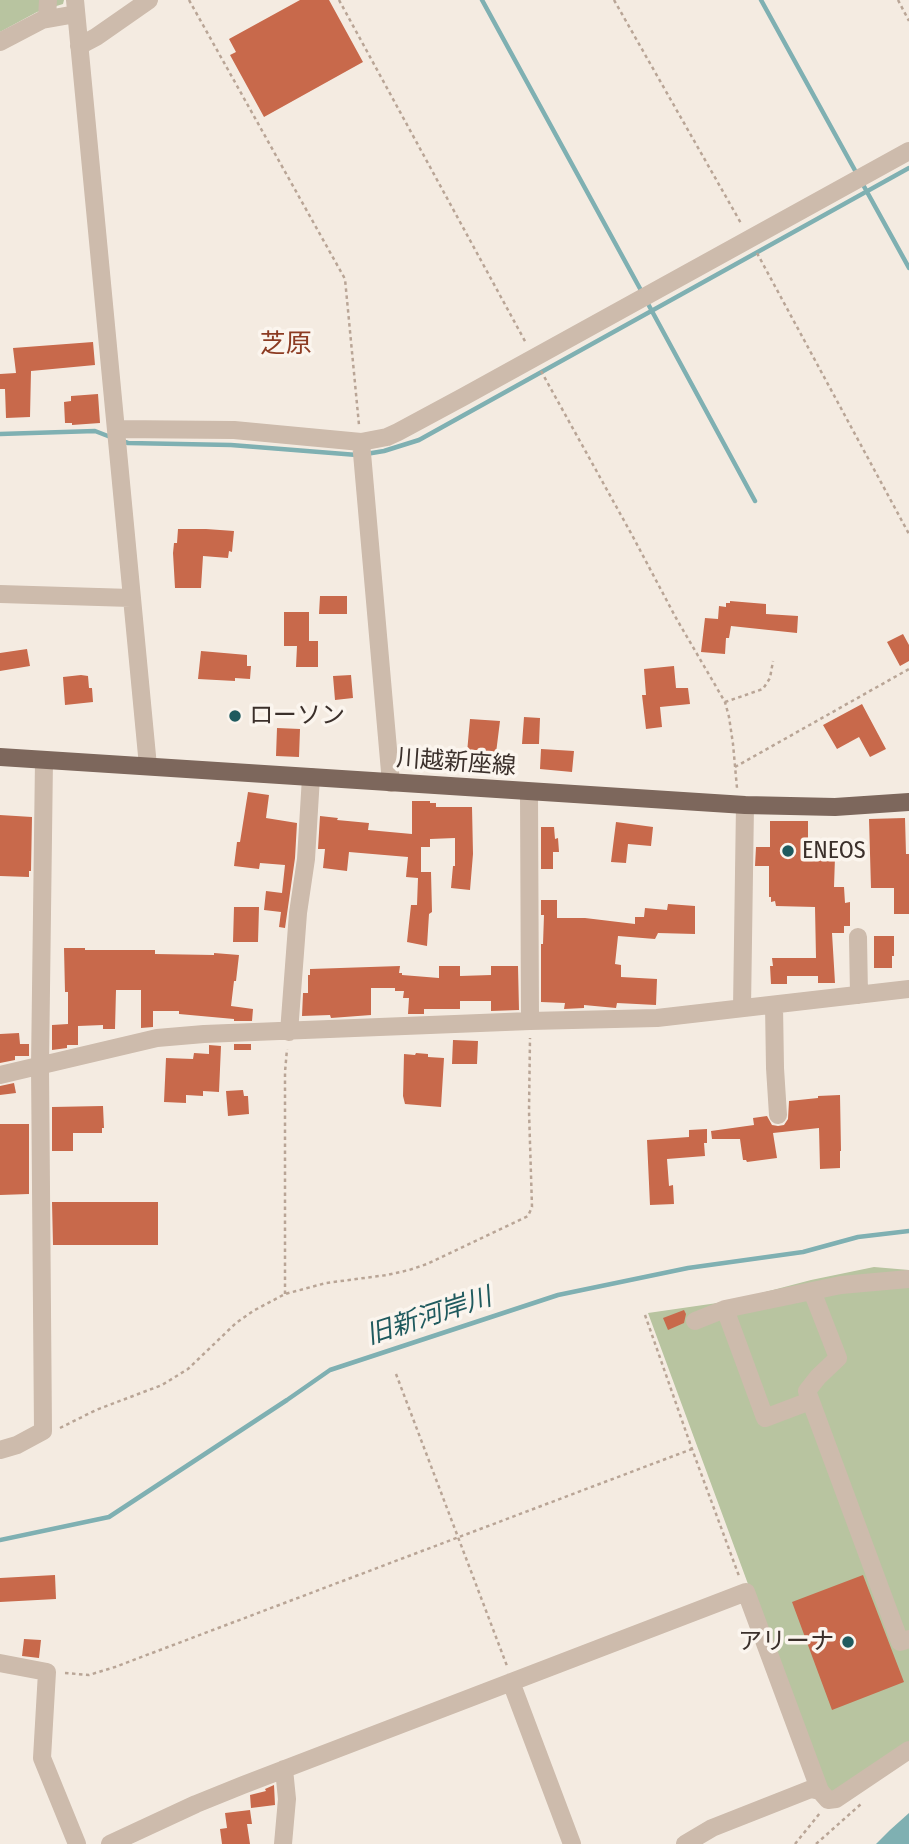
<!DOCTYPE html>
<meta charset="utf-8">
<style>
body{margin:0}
canvas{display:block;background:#f4ebe1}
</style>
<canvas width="909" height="1844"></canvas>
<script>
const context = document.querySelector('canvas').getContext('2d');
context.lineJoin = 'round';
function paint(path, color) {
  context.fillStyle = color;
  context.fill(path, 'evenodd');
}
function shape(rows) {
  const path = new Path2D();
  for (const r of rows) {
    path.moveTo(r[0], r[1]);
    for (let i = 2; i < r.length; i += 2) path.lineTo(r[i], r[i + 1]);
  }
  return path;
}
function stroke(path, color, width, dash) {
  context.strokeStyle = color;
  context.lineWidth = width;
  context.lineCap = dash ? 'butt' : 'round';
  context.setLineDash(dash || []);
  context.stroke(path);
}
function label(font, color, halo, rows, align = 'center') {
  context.font = font + ' "Fira Sans Condensed","Noto Sans JP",sans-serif';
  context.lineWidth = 7;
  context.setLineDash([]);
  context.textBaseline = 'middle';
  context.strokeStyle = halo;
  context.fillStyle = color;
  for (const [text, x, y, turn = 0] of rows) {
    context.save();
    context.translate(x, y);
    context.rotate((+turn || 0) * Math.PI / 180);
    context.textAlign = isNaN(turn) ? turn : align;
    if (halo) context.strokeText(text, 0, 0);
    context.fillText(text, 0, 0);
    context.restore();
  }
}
paint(shape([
 [0,0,64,0,63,4,37,12,0,32],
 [874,1267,909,1270,909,1744,833,1795,817,1771,648,1313,731,1301,811,1280]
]), '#b8c4a0');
paint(shape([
 [909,1813,909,1844,876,1844,890,1830]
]), '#7fb0b2');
stroke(shape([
 [482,0,643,294],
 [761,0,857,174],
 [861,181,909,268],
 [647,302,755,501],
 [0,434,95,431,113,438],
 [122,441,128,443,231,445,357,455],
 [366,454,384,451,419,440,909,168],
 [0,1540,109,1517,287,1400,330,1370,558,1295,688,1268,803,1252,858,1237,909,1231]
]), '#7fb0b2', 4.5);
paint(shape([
 [300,0,329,0,363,62,264,117,230,55,236,52,229,39],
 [93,342,95,365,31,371,30,417,6,418,5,389,0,389,0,374,16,373,13,348],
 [98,394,100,423,72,425,72,423,65,423,64,402,71,401,71,396],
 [178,529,206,529,234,531,232,552,229,551,228,558,203,556,201,588,175,588,173,553,174,543,177,543],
 [320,596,347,596,347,614,319,614],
 [730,601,766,604,766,614,798,616,797,633,731,626,729,638,726,638,725,654,701,652,705,618,718,619,719,606,726,607,726,603,730,603],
 [284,612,309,612,309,641,318,641,318,667,296,667,297,646,284,646],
 [903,634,909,645,909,661,900,666,887,642],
 [27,649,30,666,0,671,0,653],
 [201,651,247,655,247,666,251,666,250,679,235,678,235,681,198,679],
 [674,666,676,688,688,688,690,704,660,707,662,727,646,729,642,695,646,695,644,669],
 [81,675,88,676,89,688,92,688,93,702,65,705,63,677],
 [351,675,353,698,335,700,333,676],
 [862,704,886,749,870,757,859,737,837,749,823,725],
 [524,717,540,718,539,744,522,744],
 [470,719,500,721,494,769,468,767,466,764],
 [277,728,300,729,299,757,276,756],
 [541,749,574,751,572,772,540,769],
 [248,792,269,795,266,818,297,823,295,858,285,928,279,927,281,912,264,910,266,891,282,893,285,865,260,863,259,869,234,866,237,842,240,842],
 [412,801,430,801,430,803,436,803,436,807,472,807,473,854,470,890,451,888,453,866,455,866,455,838,430,839,430,847,421,847,421,872,431,872,432,912,429,914,427,946,407,942,411,905,417,905,418,878,406,877,408,857,349,852,347,871,323,868,325,849,318,849,320,816,338,818,337,820,369,823,368,830,412,834],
 [0,815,32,817,31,871,29,871,29,877,0,876],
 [905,818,906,854,909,854,909,914,894,914,894,888,871,888,869,819],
 [770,821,808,821,808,847,814,847,814,856,835,857,834,887,844,887,845,903,850,902,850,926,844,926,844,933,832,933,835,983,818,983,818,976,787,976,787,984,771,984,770,966,773,966,772,958,816,958,815,907,776,906,775,901,771,902,771,897,769,897,769,866,755,866,756,847,770,847],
 [616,822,653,827,651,846,628,844,626,863,611,862],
 [541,827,554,827,555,839,558,838,559,852,553,852,553,869,541,869],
 [541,900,557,900,557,918,585,918,635,924,635,917,644,917,645,908,667,910,668,904,695,906,695,934,658,933,655,939,618,936,615,964,621,965,621,977,657,979,656,1005,617,1003,616,1008,584,1005,584,1008,564,1009,565,1003,541,1002,541,944,543,944,544,915,541,915],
 [234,907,259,907,258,942,233,942],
 [874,936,894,936,894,956,892,956,892,968,874,968],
 [64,948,85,948,85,950,155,950,155,954,214,955,214,953,239,955,236,981,234,981,231,1006,253,1009,252,1021,234,1021,234,1019,179,1014,179,1011,153,1011,153,1027,141,1028,141,990,116,990,115,1029,103,1029,103,1025,78,1026,78,1045,67,1045,67,1048,52,1050,52,1025,68,1024,68,992,65,992],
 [400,966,399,973,402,973,402,975,439,978,439,966,460,966,460,976,491,975,491,966,518,966,519,1010,491,1011,491,1001,460,1001,460,1009,424,1009,424,1014,408,1014,409,998,403,998,404,991,395,991,395,988,371,988,371,1015,331,1018,330,1015,302,1016,303,993,308,993,308,975,310,975,310,969],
 [19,1033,20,1044,29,1044,29,1056,15,1056,15,1060,0,1063,0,1034],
 [453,1040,478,1041,477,1064,452,1064],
 [234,1044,251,1044,251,1050,234,1050],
 [209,1045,221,1046,219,1092,203,1091,203,1096,186,1095,186,1103,164,1102,166,1058,193,1059,194,1053,209,1054],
 [416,1053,428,1054,428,1057,444,1058,441,1107,405,1104,403,1096,404,1054,415,1055],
 [14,1083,16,1093,0,1095,0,1086],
 [243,1090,244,1096,248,1096,249,1114,228,1116,226,1091],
 [840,1095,841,1151,840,1151,840,1168,820,1169,819,1128,773,1133,777,1158,747,1162,746,1160,743,1160,740,1139,712,1139,711,1131,754,1125,753,1118,767,1116,772,1125,778,1126,784,1125,788,1119,789,1101,818,1098,818,1096],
 [103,1106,104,1128,102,1128,102,1133,73,1133,73,1151,52,1151,52,1107],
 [0,1124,29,1124,29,1194,0,1195],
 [707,1129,707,1143,704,1143,705,1156,667,1159,669,1186,673,1185,674,1204,650,1205,647,1140,689,1137,689,1130],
 [52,1202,158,1202,158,1245,53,1245],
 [684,1310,686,1314,684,1323,668,1330,663,1318],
 [55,1575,56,1599,0,1602,0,1578],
 [863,1575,904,1682,832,1710,792,1602],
 [24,1639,41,1640,39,1658,22,1656],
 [274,1785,275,1805,251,1808,250,1795,266,1791,265,1789],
 [250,1810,252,1824,247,1824,250,1844,222,1844,220,1829,227,1828,225,1813]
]), '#c8694b');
stroke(shape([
 [189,0,345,279,359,425],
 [339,0,526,343],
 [614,0,742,225],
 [898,0,909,21],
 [757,253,909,534],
 [541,371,632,535,676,618,725,702,729,717,733,744,737,788],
 [725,702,763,689,770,678,773,661],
 [735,767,909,669],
 [285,1294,285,1072,287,1049],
 [645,1315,692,1449,739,1576],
 [396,1374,507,1666],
 [60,1428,96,1410,162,1385,188,1369,236,1323,253,1311,285,1294,326,1283,387,1275,409,1270,427,1264,528,1216,532,1207,529,1111,530,1038],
 [65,1673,89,1675,115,1667,692,1449],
 [795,1844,820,1813],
 [816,1844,861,1804]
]), '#b9a596', 2.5, [3.5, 3.5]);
stroke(shape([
 [75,0,148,766],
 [47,18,48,0],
 [0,42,42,20,76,14],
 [79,46,96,37,149,0],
 [116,429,234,430,361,442,387,437,398,432,463,397,909,151],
 [361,442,391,783],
 [0,594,131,598],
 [529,793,530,1021],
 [858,937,859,995],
 [774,1005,775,1068,778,1115],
 [742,1008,745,805],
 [289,1032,298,913,306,859,311,777],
 [0,1075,157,1038,204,1034,530,1021,657,1018,909,989],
 [812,1291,838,1358,818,1377,807,1391,900,1642,909,1639],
 [725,1309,765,1418,810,1401],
 [695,1321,725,1309,841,1285,909,1279],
 [0,1450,17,1445,43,1431,40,1066,44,760],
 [0,1663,47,1672,42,1758,77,1844],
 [511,1682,572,1844],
 [110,1844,196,1804,243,1785,746,1592,820,1791,828,1800,836,1799,909,1750],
 [283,1844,287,1799,284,1769],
 [685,1844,712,1828,811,1789,820,1791]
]), '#cdbbac', 18);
stroke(shape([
 [0,757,745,805,835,807,909,802]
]), '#7d675c', 18);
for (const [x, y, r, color] of [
 [235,716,7,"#1f5a5e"],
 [788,851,7,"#1f5a5e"],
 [848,1642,7,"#1f5a5e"]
]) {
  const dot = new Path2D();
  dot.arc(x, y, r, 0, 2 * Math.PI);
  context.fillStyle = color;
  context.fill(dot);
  stroke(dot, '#fbf5ee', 2.5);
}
label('24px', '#3b302b', '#fbf5ee', [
 ["ローソン",249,716],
 ["ENEOS",802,851],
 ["アリーナ",834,1642,"right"]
], 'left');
label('24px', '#3b302b', '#fbf5ee', [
 ["川越新座線",456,763,4]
]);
label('26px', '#8c3b22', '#fbf5ee', [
 ["芝原",286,345]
]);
label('italic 26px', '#1f5a5e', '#fbf5ee', [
 ["旧新河岸川",429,1317,-18]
]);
</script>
